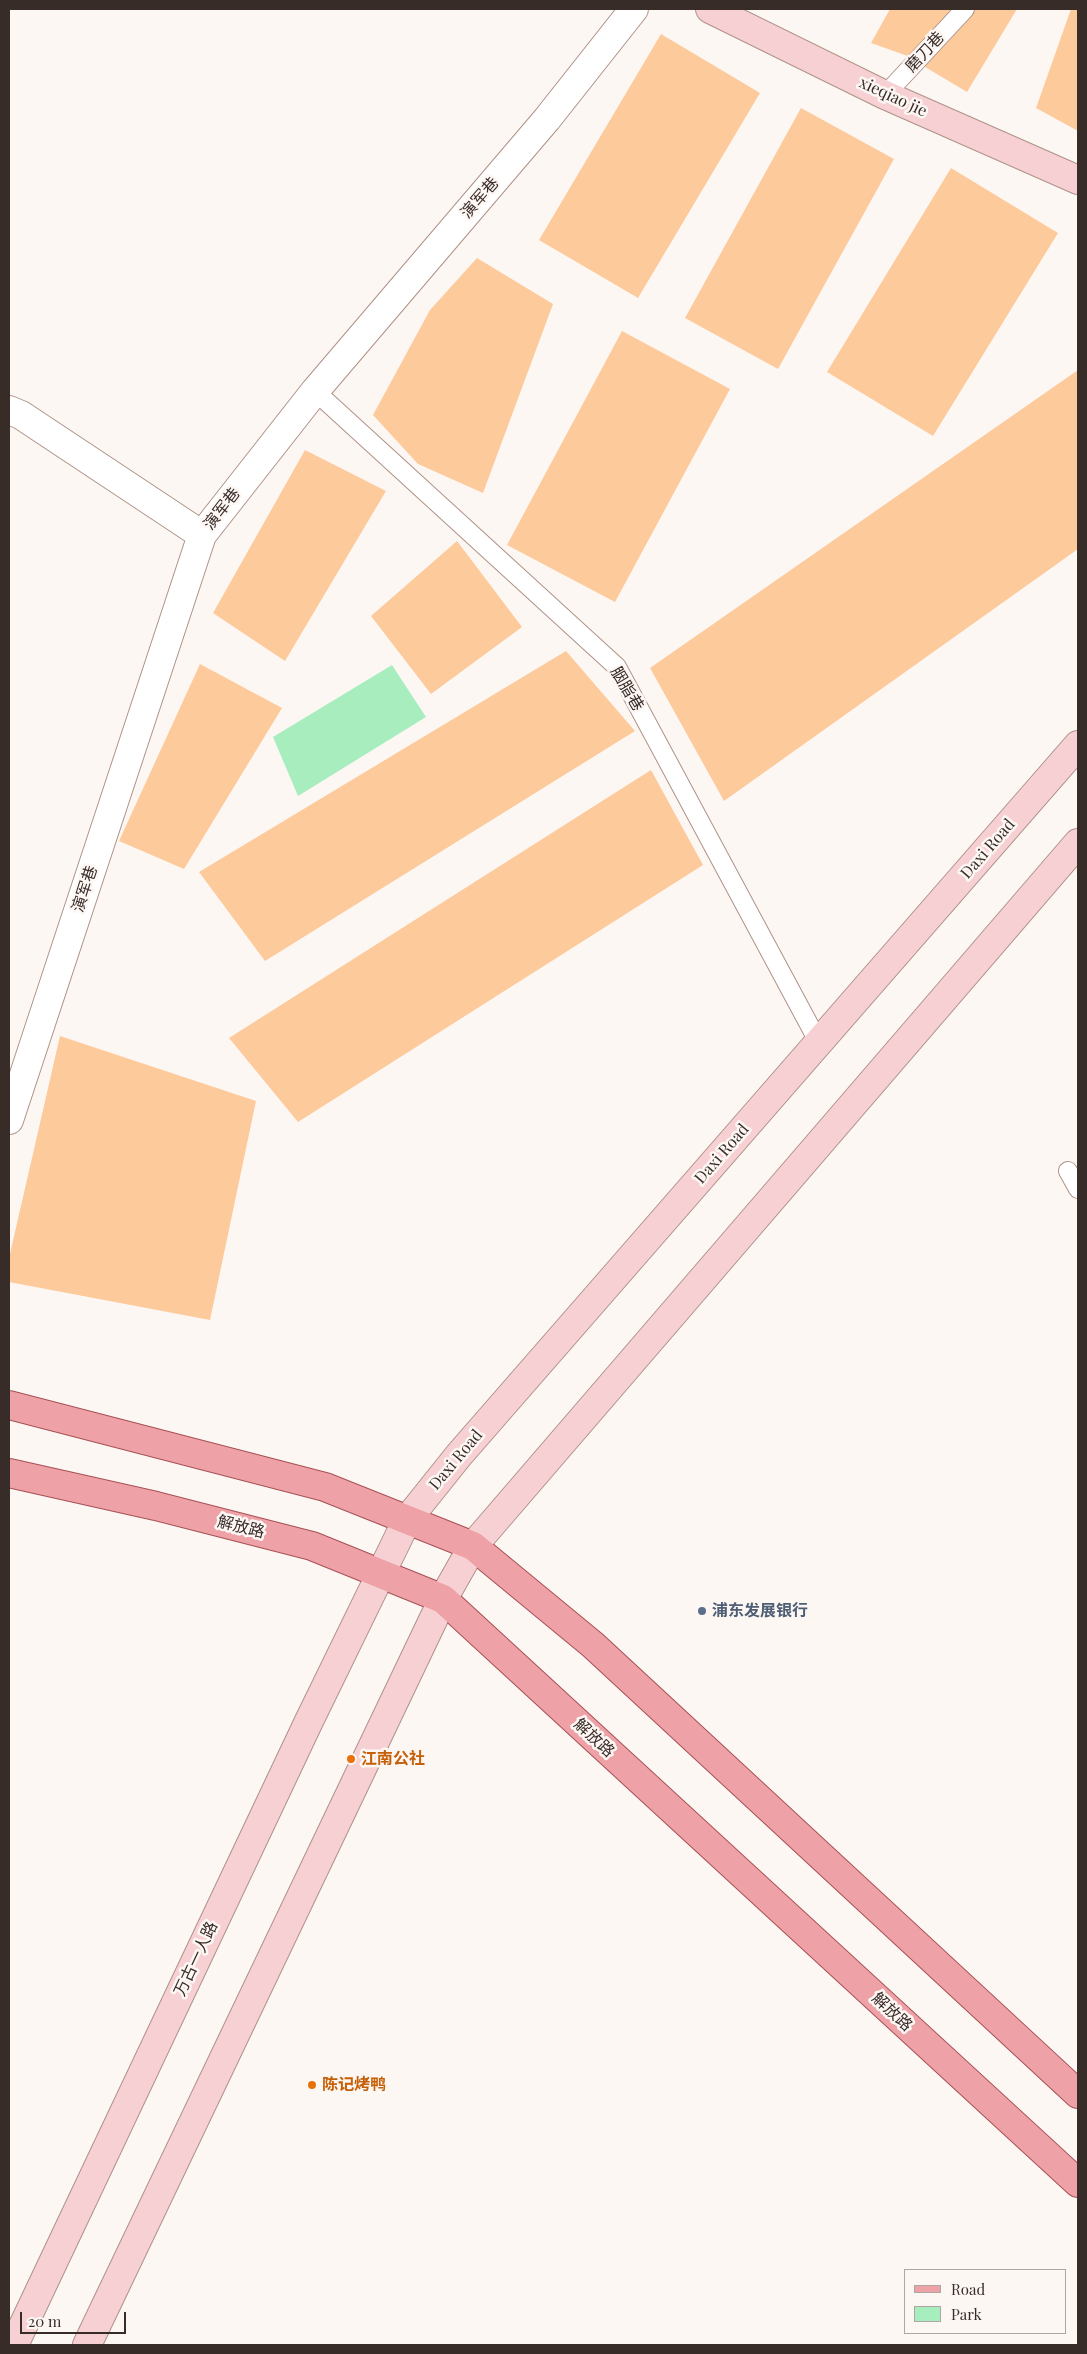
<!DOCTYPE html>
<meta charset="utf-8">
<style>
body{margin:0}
#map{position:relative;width:1087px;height:2354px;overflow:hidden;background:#fdf7f4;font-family:"Playfair Display",serif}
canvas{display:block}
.frame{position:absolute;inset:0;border:10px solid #382c28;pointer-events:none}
.legend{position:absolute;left:904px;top:2269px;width:162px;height:65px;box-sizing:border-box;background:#fdf7f4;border:1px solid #aea6a2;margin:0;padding:6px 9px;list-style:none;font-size:15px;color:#382c28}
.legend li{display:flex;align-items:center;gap:10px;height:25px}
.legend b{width:25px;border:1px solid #aea6a2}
.scale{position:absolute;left:20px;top:2312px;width:106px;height:22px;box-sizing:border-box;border:2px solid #382c28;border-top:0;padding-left:6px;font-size:15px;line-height:18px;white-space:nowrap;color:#382c28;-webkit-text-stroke:4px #fdf7f4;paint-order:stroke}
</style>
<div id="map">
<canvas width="1087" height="2354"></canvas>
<div class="frame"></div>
<ul class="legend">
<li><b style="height:6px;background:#eea2a7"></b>Road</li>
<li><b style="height:14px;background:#a7edbe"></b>Park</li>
</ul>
<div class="scale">20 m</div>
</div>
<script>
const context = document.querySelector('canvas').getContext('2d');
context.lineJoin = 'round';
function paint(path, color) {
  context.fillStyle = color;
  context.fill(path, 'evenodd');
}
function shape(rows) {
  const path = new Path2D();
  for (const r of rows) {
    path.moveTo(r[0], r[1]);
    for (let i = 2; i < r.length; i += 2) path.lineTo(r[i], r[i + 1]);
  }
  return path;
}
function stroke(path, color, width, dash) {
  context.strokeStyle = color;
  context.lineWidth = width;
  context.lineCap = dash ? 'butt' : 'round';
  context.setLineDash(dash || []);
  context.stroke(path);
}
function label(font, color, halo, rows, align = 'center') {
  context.font = font + ' "Playfair Display","Noto Sans SC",serif';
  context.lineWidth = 5;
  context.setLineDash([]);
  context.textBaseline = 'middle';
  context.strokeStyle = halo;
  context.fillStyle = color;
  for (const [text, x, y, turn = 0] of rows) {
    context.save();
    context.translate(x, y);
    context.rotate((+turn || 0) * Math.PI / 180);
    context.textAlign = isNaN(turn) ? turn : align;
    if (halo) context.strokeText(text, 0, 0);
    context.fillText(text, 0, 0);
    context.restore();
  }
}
paint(shape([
 [392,665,426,717,298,796,273,737]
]), '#a7edbe');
paint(shape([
 [890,9,1017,9,967,92,905,55,871,43],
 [1071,9,1078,9,1078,131,1036,108],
 [661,34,760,93,638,298,539,240],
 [801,108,894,159,778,369,685,318],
 [951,168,1058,233,933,436,827,372],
 [477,258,553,304,483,493,418,464,373,415,430,310],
 [622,331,730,389,615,602,507,545],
 [1078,370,1078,549,724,801,650,668],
 [305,450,386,491,285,661,213,613],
 [457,541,522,627,431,694,371,616],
 [566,651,635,731,265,961,199,872],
 [200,664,282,708,184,869,119,841],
 [651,770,703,865,298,1122,229,1038],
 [60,1036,256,1101,210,1320,9,1282,9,1258]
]), '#fdca9b');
const lane = shape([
 [885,95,965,9],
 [315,391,617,667,819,1043],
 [1068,1171,1078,1189]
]);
const street = shape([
 [9,410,21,415,202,535],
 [9,1120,202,535,315,391,547,119,634,9]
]);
const secondary = shape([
 [710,9,885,95,1078,180],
 [14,2345,309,1721,407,1520,459,1455,1078,745],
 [87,2345,443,1599,473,1546,1078,843]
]);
const primary = shape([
 [9,1405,325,1487,473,1546,593,1645,1078,2094],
 [9,1473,156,1506,312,1546,443,1599,1078,2183]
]);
stroke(lane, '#ae9287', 20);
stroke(street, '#ae9287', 30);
stroke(secondary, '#ae9287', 30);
stroke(primary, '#a75054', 30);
stroke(lane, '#fff', 18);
stroke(street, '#fff', 28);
stroke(secondary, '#f7d0d3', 28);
stroke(primary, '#eea2a7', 28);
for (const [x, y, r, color] of [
 [702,1611,5,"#5c6f8a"],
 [351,1759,5,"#e8710a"],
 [312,2085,5,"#e8710a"]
]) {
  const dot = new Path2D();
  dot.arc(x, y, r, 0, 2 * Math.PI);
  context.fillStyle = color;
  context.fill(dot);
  stroke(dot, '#fdf7f4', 2);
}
label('16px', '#382c28', '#fdf7f4', [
 ["磨刀巷",925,52,-47],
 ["xieqiao jie",893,97,25],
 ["演军巷",480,198,-49],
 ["演军巷",222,509,-52],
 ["胭脂巷",627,689,59],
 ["Daxi Road",988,849,-49],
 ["演军巷",85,889,-72],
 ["Daxi Road",722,1154,-49],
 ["Daxi Road",456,1460,-50],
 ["解放路",241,1527,14],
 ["解放路",594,1738,43],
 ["万古一人路",196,1959,-65],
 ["解放路",892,2012,43]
]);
label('bold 16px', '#4e5e75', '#fdf7f4', [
 ["浦东发展银行",712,1611]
], 'left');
label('bold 16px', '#c56008', '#fdf7f4', [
 ["江南公社",361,1759],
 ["陈记烤鸭",322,2085]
], 'left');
</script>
